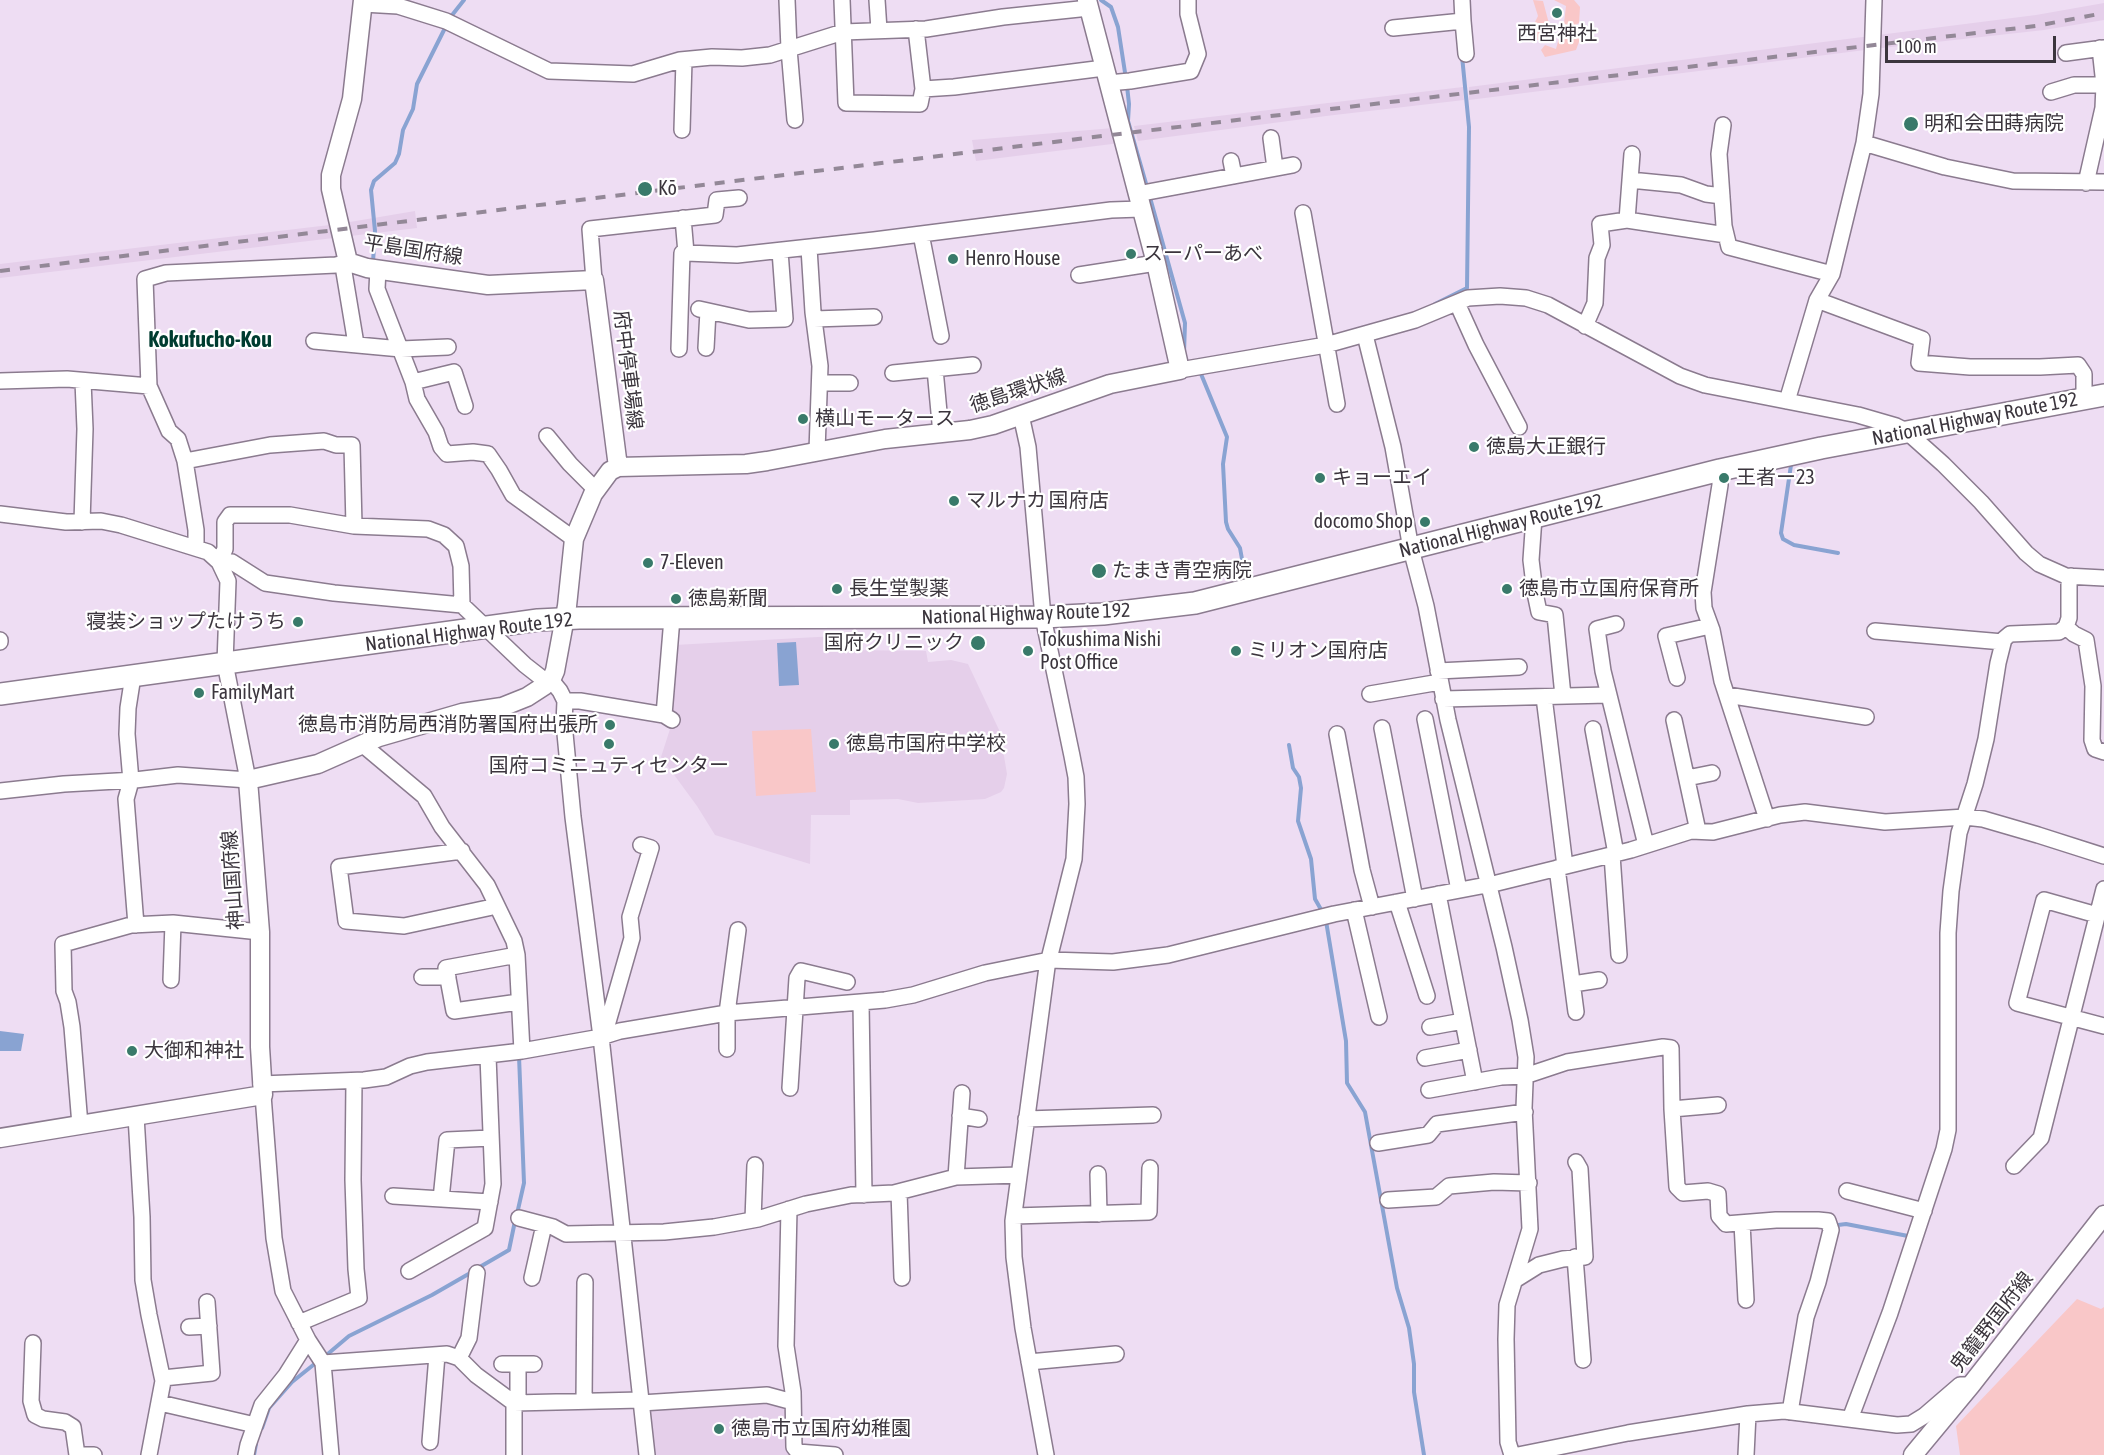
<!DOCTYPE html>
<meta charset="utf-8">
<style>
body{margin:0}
#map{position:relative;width:2104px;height:1455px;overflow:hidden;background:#eeddf3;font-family:"Asap Condensed",sans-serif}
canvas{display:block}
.scale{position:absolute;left:1885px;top:36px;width:171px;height:27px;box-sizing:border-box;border:3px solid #3b353d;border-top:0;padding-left:8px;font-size:18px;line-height:21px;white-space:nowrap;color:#3b353d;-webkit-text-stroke:4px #fff;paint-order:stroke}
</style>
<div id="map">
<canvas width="2104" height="1455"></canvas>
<div class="scale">100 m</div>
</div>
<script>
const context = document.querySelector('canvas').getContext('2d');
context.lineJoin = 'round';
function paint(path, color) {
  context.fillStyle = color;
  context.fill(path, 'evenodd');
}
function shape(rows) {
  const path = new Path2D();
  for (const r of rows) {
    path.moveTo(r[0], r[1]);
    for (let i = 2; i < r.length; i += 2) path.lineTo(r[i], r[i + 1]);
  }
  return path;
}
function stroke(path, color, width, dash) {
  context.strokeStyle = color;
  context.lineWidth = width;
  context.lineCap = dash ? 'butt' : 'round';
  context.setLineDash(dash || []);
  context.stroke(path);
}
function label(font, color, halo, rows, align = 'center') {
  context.font = font + ' "Asap Condensed","Noto Sans JP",sans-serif';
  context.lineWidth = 4.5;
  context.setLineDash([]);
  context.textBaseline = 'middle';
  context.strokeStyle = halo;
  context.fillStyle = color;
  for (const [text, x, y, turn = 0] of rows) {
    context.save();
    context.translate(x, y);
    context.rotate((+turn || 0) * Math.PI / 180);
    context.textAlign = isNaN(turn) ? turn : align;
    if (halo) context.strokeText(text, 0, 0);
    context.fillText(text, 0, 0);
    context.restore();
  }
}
paint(shape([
 [2104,3,2104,20,2044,30,1873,49,1469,100,1469,87,2036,15],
 [1463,87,1464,100,1326,116,1138,141,1134,126],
 [1125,127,1128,142,976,161,972,140],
 [415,211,417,228,0,278,0,264,338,224],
 [853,635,854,650,926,651,928,662,951,660,968,664,1000,732,1007,774,1004,788,1001,792,985,799,918,803,898,799,850,800,850,815,811,815,810,864,715,835,697,806,661,757,671,726,675,645],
 [764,1399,781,1403,788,1410,797,1455,652,1455,647,1409]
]), '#e5cfea');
paint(shape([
 [1533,0,1543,1,1552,35,1550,40,1537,40,1532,28,1538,16],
 [1554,0,1574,0,1580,7,1579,23,1570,28,1564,23,1566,6],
 [1565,32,1580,39,1576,50,1545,57,1541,50,1545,45,1556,49,1560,34],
 [811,729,816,792,756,796,752,731],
 [2077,1299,2101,1309,2104,1307,2104,1455,1960,1455,1956,1426]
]), '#f9c7c8');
paint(shape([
 [796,642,799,685,779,686,777,643],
 [0,1031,24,1034,21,1051,0,1051]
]), '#89a3d2');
stroke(shape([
 [1101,0,1111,7,1118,27,1126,79],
 [449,19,464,0],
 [1127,86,1129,104,1128,121,1147,187],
 [1149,194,1185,323,1184,353],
 [373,262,375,231,371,190,374,181,395,163,399,154,403,130,413,109,417,84,446,26],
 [1435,304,1467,288,1469,127,1462,56],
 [1201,374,1227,437,1223,464,1226,522,1228,529,1240,548,1246,581],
 [1791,465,1781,533,1783,539,1794,545,1838,553],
 [1289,745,1293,768,1299,777,1301,788,1298,821,1311,859,1315,899,1323,913],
 [1326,921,1346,1041,1347,1083,1365,1112,1397,1288,1409,1328,1414,1364,1414,1392,1424,1455],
 [517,1214,524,1183,519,1056],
 [1837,1231,1838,1225,1846,1224,1908,1236,1909,1234],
 [478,1268,509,1250,515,1221],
 [323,1358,349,1336,432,1295,472,1272],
 [262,1428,269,1408,292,1382,317,1362],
 [254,1455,256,1444]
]), '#89a3d2', 4);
const minor = shape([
 [787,0,789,49,795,120],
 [842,0,846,103,920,104,923,89],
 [877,0,879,30],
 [363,4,398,6,446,21,549,71,633,74,680,60,712,57,742,58,770,55,843,32,926,29,1003,17,1089,8],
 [1463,21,1466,54],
 [1393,28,1463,21,1462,0],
 [916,29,923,89,954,87,1104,68],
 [2066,53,2104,48],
 [1108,83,1130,81,1191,71,1198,54,1188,14,1188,0],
 [2051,92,2074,85,2104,85,2100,48],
 [1723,125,1719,154,1724,226,1729,247,1832,274],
 [682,130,684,60],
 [1271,138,1275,168],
 [1864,143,1945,167,2013,181,2104,182],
 [1231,161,1234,176],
 [1630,180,1681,185,1706,194,1722,196],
 [2086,183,2103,108,2104,85],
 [1137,194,1293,165],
 [1303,213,1337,404],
 [683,218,686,253,737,255,874,240,1111,210,1141,209],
 [1627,220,1632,154],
 [921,234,941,336],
 [809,248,813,312,820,366,817,451],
 [348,262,344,272,356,344],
 [378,269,377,289,413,382,417,399,436,432,441,447,447,454,473,452,488,454,499,470,513,495,574,539],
 [1079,275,1156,263],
 [594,280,590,229,715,215,717,200,739,198],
 [1817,300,1922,339,1919,363,1970,367,2040,367,2078,365,2084,374,2084,398],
 [1457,303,1476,345,1519,427],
 [699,309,749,320,785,319,780,251],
 [814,319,874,317],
 [1585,326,1595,303,1597,258,1602,245,1600,224,1627,220,1726,235],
 [1365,335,1393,447,1411,549,1426,606,1448,720,1504,947,1520,1020,1526,1057,1524,1108,1530,1229,1507,1305,1506,1339,1508,1442,1512,1455],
 [314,341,401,349,448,347],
 [706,348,708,311],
 [679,349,682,253],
 [935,369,941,434],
 [1180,370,1326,345,1415,320,1468,298,1500,296,1526,298,1548,305,1680,376,1705,385,1858,415,1896,426,1906,431,1943,464,1981,502,2026,553,2039,564,2066,576,2104,578],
 [893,373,973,365],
 [0,381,67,379,149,386],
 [413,382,454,372,465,406],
 [820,383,850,383],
 [1787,401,1817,300,1832,274,1864,143,1871,94,1874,0],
 [1021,415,1028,447,1043,617,1072,756,1076,777,1077,804,1074,859,1047,967,1013,1221,1014,1257,1023,1328,1046,1455],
 [547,436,570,464,595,489],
 [185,461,270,445,324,441,336,445,352,445,354,526],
 [1720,470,1720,485,1703,592,1704,608,1712,630,1722,681,1767,819],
 [0,514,66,522,101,521,121,525,208,552,219,562,228,581,225,663,248,780,178,775,135,780,64,784,0,791],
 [1534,517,1531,560,1535,593,1539,612,1555,615,1563,696],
 [82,522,85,429,83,381],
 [196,547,196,530,185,461,178,439,169,431,149,386,145,279,166,273,336,265,348,262],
 [462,605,334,593,265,583,232,562,219,562,225,549,225,522,230,515,290,515,354,526,428,529,444,535,456,546,461,566,462,605,525,665,548,683],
 [1616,624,1597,629,1603,671,1646,845],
 [2066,627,2074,634,2086,640,2093,686,2092,740,2095,749,2104,752],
 [1875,631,2003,642],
 [0,640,0,642],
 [1438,671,1519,667],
 [133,676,128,708,127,734,131,781,126,799,136,925],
 [1677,678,1666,636,1710,626],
 [551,680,560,691,565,701,580,701,664,715,672,720],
 [1370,694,1440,682],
 [1727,695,1866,717],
 [1544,697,1565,866],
 [1443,699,1608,695],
 [565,701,564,723,573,817,601,1037,647,1455],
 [664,715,672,618],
 [1425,719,1459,890],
 [1674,720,1698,831],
 [1382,728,1415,899],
 [1593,729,1616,854],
 [1337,734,1362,870,1372,907],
 [362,744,424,796,442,827,487,885,514,941,517,955,522,1051],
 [1687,778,1712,773],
 [462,851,339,867,346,921,404,926,497,906],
 [1612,855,1619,955],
 [1557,868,1576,1012],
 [1438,894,1475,1082],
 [1397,902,1427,996],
 [1354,910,1379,1017],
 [2097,915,2044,900,2017,1003,2104,1026],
 [517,955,446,968,454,1011,519,1002],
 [422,977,448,977],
 [171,980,173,923],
 [1573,984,1599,980],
 [861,1003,864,1195],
 [1430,1027,1463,1021],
 [601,1037,608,1022,632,938,630,917,651,848,641,845],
 [727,1049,727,1013,738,930],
 [1425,1058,1469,1050],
 [261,1084,364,1080,386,1077,410,1066,427,1062,522,1051,601,1037,620,1031,727,1013,885,1000,913,995,985,973,1049,960,1113,962,1168,955,1334,914,1497,883,1631,850,1691,831,1713,832,1780,815,1805,812,1885,822,1965,817,1983,819,2038,835,2104,856],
 [790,1088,797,978,801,971,847,982],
 [1429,1090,1501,1077,1525,1076,1567,1062,1663,1047,1671,1048,1672,1109,1677,1187,1683,1193,1708,1191,1718,1194,1719,1216,1726,1224,1776,1220,1818,1220,1828,1221,1831,1230,1818,1282,1806,1317,1790,1412],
 [1672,1109,1718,1105],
 [136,1116,142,1217,143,1280,149,1315,163,1381,149,1455],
 [960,1116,979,1119],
 [1026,1119,1153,1115],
 [80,1125,72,1027,68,1002,64,991,63,944,131,925,173,923,260,932],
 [1378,1143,1428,1135,1437,1124,1525,1112],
 [1576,1162,1580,1169,1585,1257],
 [2014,1166,2041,1138,2104,889],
 [1098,1174,1099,1214],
 [956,1177,962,1093],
 [1847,1191,1924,1211],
 [899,1192,902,1278],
 [393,1196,490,1202],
 [441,1199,447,1140,491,1138],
 [1388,1200,1436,1197,1449,1186,1494,1182,1529,1183],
 [789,1209,786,1346,793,1392,794,1447,798,1452,835,1455],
 [1014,1216,1149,1212,1150,1168],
 [519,1218,553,1227,566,1234,664,1232,714,1227,758,1219,806,1204,851,1195,894,1193,956,1177,1019,1175],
 [753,1220,755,1165],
 [1742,1223,1746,1300],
 [1575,1257,1583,1360],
 [409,1271,485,1228,493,1184,488,1056],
 [532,1278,544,1225],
 [1515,1280,1539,1265,1563,1259,1585,1257],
 [299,1323,359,1298,356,1269,353,1180,354,1081],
 [189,1327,209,1326],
 [308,1340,323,1363,331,1455],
 [33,1343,31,1401,35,1415,43,1419,65,1422,73,1427,77,1455],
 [459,1358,469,1338,477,1273],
 [1029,1362,1116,1354],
 [323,1363,447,1354,459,1358,476,1375,514,1403,641,1400],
 [502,1364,534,1364],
 [163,1378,212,1373,207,1302],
 [584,1401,585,1282],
 [160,1403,255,1425],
 [641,1403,767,1395,793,1402],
 [1850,1419,1890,1313,1944,1149,1948,1130,1948,933,1951,891,1959,833,1975,784,1986,739,1998,663,2004,639,2010,634,2059,632,2066,627,2069,618,2069,584,2071,576],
 [430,1442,437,1355],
 [77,1455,94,1455],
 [246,1455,248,1445,262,1405,286,1375,308,1340,283,1291,274,1238,263,1095],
 [514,1455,514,1403,518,1396,518,1364],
 [1518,1455,1628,1433,1748,1414,1784,1411,1897,1425,1911,1424,1924,1416,1960,1385,1971,1385],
 [1746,1455,1748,1414]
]);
const major = shape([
 [363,0,352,99,331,175,331,189,348,262,367,268,488,285,594,280,618,467],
 [0,1138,263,1095,260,1047,260,932,248,780,318,764,379,737,462,713,502,707,527,697,544,686,551,680,555,671,567,606,574,539,593,494,610,471,618,467,746,464,767,461,885,439,970,430,993,425,1110,384,1180,370,1156,263,1087,0],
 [1913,1455,1971,1385,2104,1215]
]);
const highway = shape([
 [0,694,538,620,579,618,1043,617,1103,614,1195,603,1720,470,1821,448,2104,395]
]);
stroke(minor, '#8b7b8f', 18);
stroke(major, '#8b7b8f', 21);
stroke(highway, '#8b7b8f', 24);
stroke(minor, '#fff', 15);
stroke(major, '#fff', 18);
stroke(highway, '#fff', 21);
stroke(shape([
 [0,271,1127,133,2036,26,2104,13]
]), '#938897', 4, [10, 10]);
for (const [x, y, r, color] of [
 [1557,13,6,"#397a6a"],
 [1911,124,8,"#397a6a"],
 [645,189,8,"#397a6a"],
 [1131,254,6,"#397a6a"],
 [953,259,6,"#397a6a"],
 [803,419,6,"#397a6a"],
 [1474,447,6,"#397a6a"],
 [1320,478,6,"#397a6a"],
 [1724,478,6,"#397a6a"],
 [954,501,6,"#397a6a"],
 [1425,522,6,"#397a6a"],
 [648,563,6,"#397a6a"],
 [1099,571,8,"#397a6a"],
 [837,589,6,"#397a6a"],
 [1507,589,6,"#397a6a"],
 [676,599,6,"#397a6a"],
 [298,622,6,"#397a6a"],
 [978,643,8,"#397a6a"],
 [1028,651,6,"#397a6a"],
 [1236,651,6,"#397a6a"],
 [199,693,6,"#397a6a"],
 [610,725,6,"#397a6a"],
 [609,744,6,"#397a6a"],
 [834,744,6,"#397a6a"],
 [132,1051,6,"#397a6a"],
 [719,1429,6,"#397a6a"]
]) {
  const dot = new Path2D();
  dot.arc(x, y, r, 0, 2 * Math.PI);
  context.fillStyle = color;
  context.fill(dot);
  stroke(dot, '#fff', 2);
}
label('20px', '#3b353d', '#fff', [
 ["西宮神社",1557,34,"center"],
 ["明和会田蒔病院",1924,124],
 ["Kō",658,189],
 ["スーパーあべ",1143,254],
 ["Henro House",965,259],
 ["横山モータース",815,419],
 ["徳島大正銀行",1486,447],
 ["キョーエイ",1332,478],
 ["王者ー23",1736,478],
 ["マルナカ 国府店",966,501],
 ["docomo Shop",1413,522,"right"],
 ["7-Eleven",660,563],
 ["たまき青空病院",1112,571],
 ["長生堂製薬",849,589],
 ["徳島市立国府保育所",1519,589],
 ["徳島新聞",688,599],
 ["寝装ショップたけうち",286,622,"right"],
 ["Tokushima Nishi",1040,640],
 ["Post Office",1040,663],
 ["国府クリニック",964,643,"right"],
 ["ミリオン国府店",1248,651],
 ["FamilyMart",211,693],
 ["徳島市消防局西消防署国府出張所",598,725,"right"],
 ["徳島市国府中学校",846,744],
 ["国府コミニュティセンター",609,766,"center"],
 ["大御和神社",144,1051],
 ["徳島市立国府幼稚園",731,1429]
], 'left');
label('20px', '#3b353d', '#fff', [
 ["平島国府線",413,250,9],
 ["府中停車場線",628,370,83],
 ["徳島環状線",1018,391,-18],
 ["National Highway Route 192",1975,419,-11],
 ["National Highway Route 192",1501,526,-14],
 ["National Highway Route 192",1026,614,-2],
 ["National Highway Route 192",469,632,-7],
 ["神山国府線",233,880,-94],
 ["鬼籠野国府線",1992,1322,-52]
]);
label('bold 22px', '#003c30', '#fff', [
 ["Kokufucho-Kou",210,340]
]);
</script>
